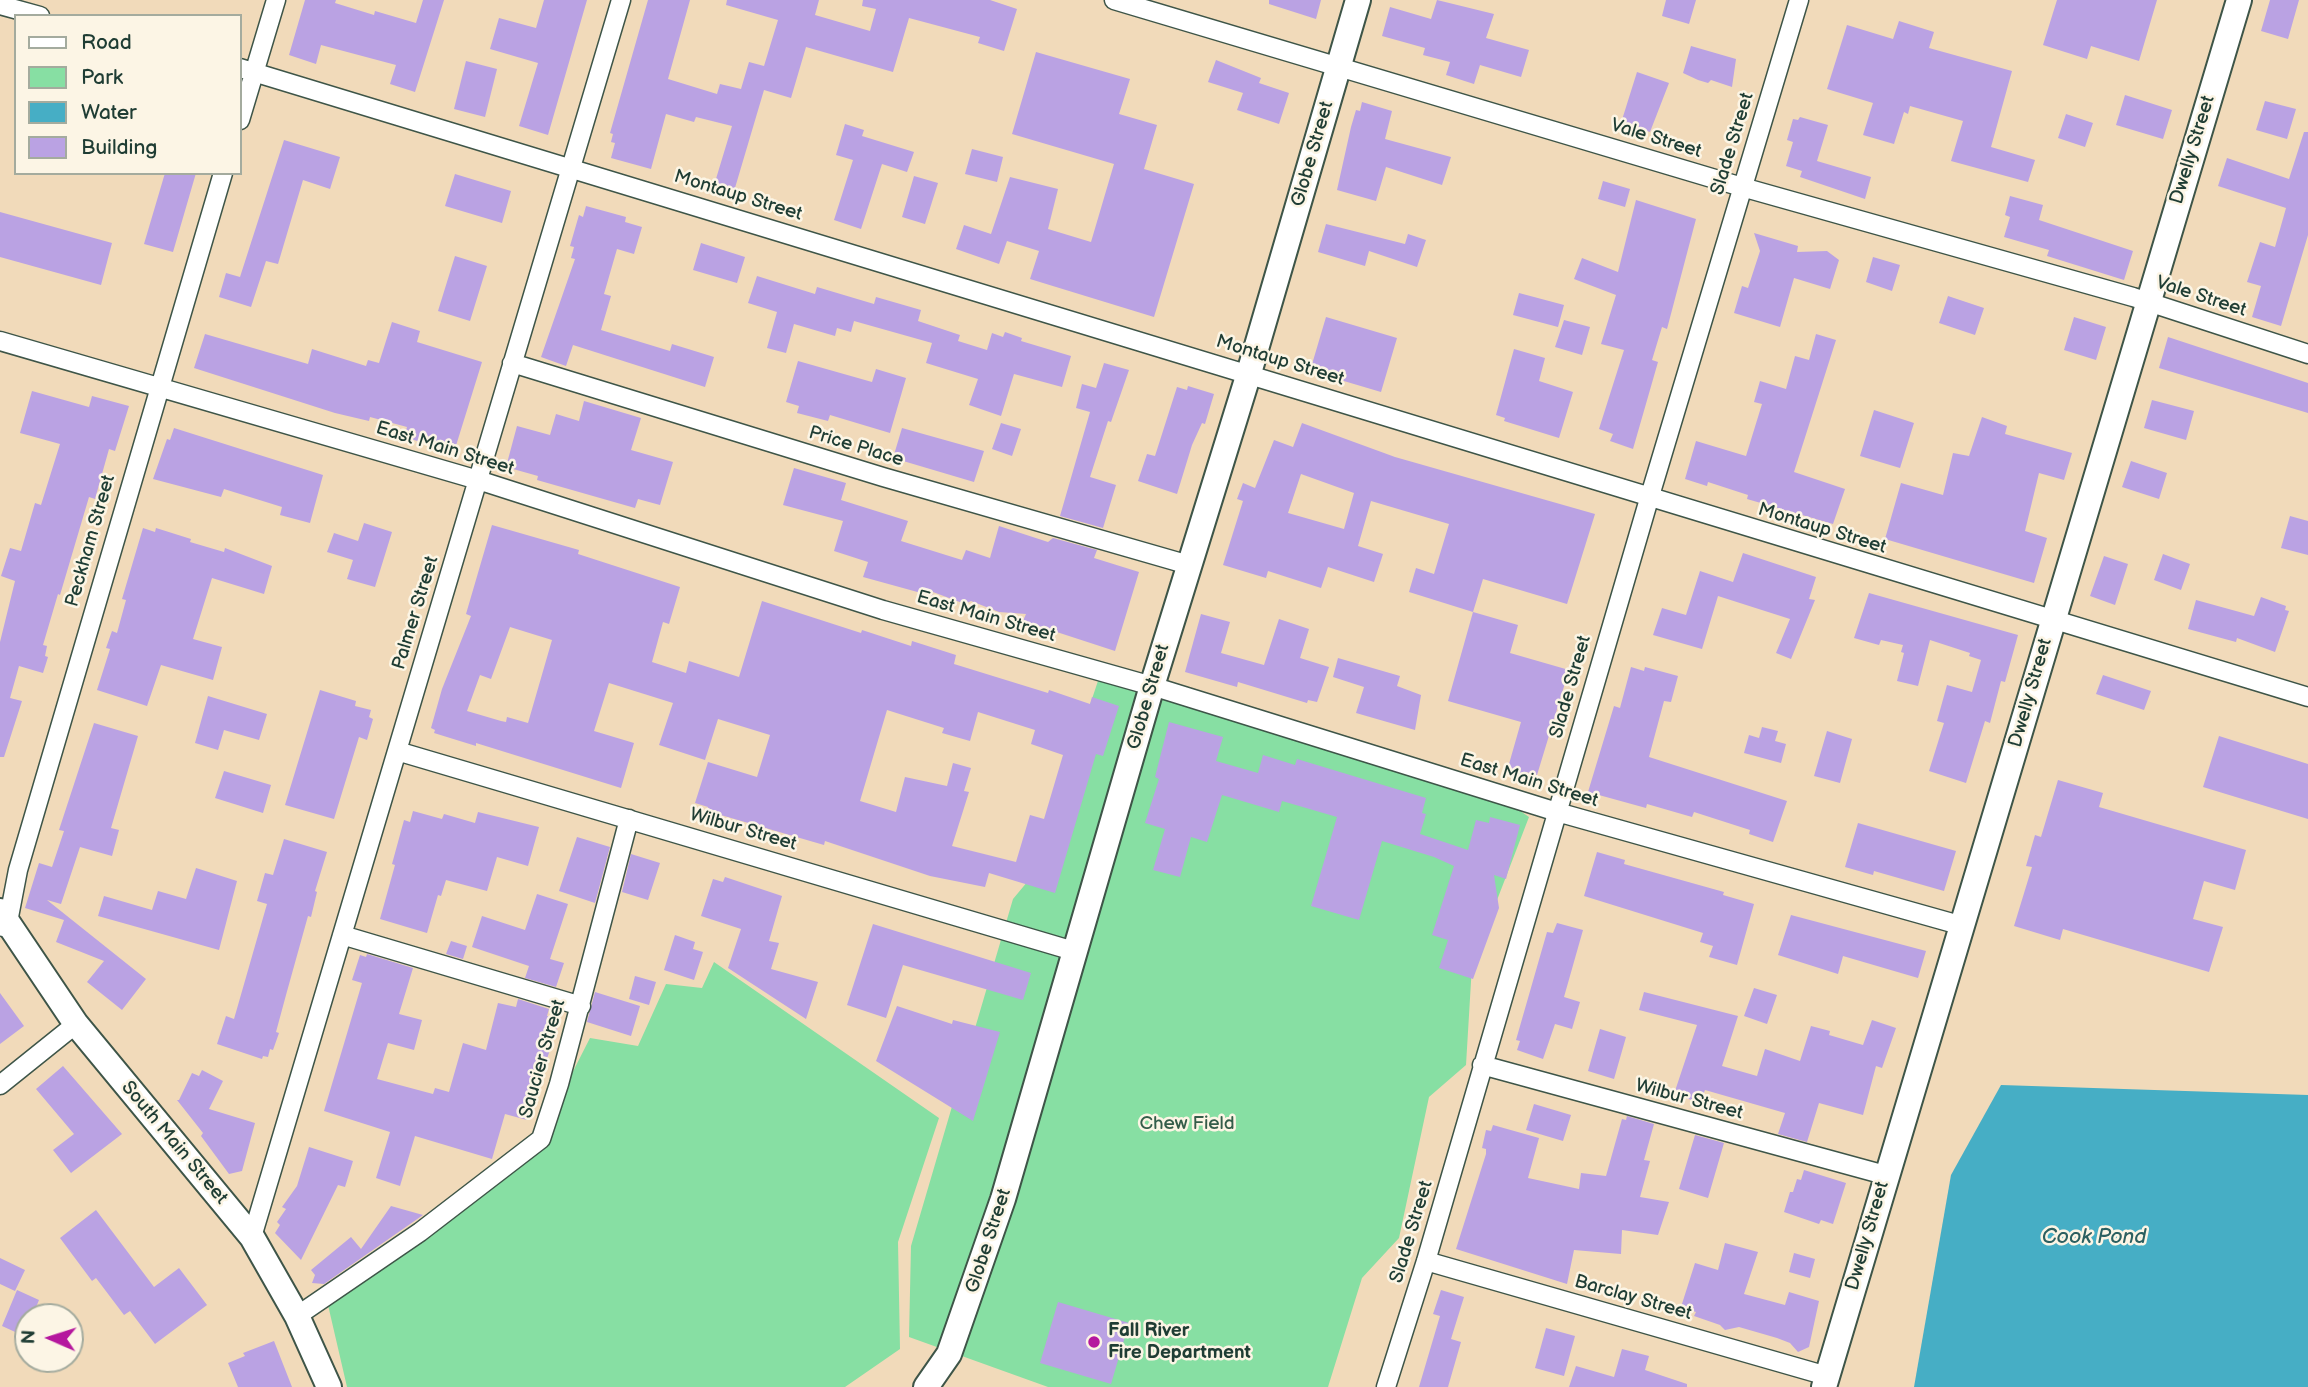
<!DOCTYPE html>
<style>
body{margin:0}
#map{position:relative;width:2308px;height:1387px;overflow:hidden;background:#f1daba;font-family:"Balsamiq Sans",sans-serif}
canvas{display:block}
.legend{position:absolute;left:14px;top:14px;width:228px;height:161px;box-sizing:border-box;background:#fcf5e5;border:2px solid #a4ab9e;margin:0;padding:9px 12px;list-style:none;font-size:21px;color:#1f3d34}
.legend li{display:flex;align-items:center;gap:14px;height:35px}
.legend b{width:35px;border:2px solid #a4ab9e}
.north{position:absolute;left:14px;top:1303px;width:70px;height:70px;box-sizing:border-box;background:#fcf5e5;border:2px solid #a4ab9e;border-radius:50%;rotate:273deg;font-size:19px;font-weight:700;line-height:28px;text-align:center;color:#1f3d34}
.north::after{content:'';display:block;margin:auto;width:24px;height:32px;background:#b5179e;clip-path:polygon(50% 0,100% 100%,50% 72%,0 100%)}
</style>
<div id="map">
<canvas width="2308" height="1387"></canvas>
<ul class="legend">
<li><b style="height:9px;background:#fff"></b>Road</li>
<li><b style="height:19px;background:#87dfa3"></b>Park</li>
<li><b style="height:19px;background:#46aec5"></b>Water</li>
<li><b style="height:19px;background:#baa2e3"></b>Building</li>
</ul>
<div class="north">N</div>
</div>
<script>
const context = document.querySelector('canvas').getContext('2d');
context.lineJoin = 'round';
function paint(path, color) {
  context.fillStyle = color;
  context.fill(path, 'evenodd');
}
function shape(rows) {
  const path = new Path2D();
  for (const r of rows) {
    path.moveTo(r[0], r[1]);
    for (let i = 2; i < r.length; i += 2) path.lineTo(r[i], r[i + 1]);
  }
  return path;
}
function stroke(path, color, width, dash) {
  context.strokeStyle = color;
  context.lineWidth = width;
  context.lineCap = dash ? 'butt' : 'round';
  context.setLineDash(dash || []);
  context.stroke(path);
}
function label(font, color, halo, rows, align = 'center') {
  context.font = font + ' "Balsamiq Sans",sans-serif';
  context.lineWidth = 5;
  context.setLineDash([]);
  context.textBaseline = 'middle';
  context.strokeStyle = halo;
  context.fillStyle = color;
  for (const [text, x, y, turn = 0] of rows) {
    context.save();
    context.translate(x, y);
    context.rotate((+turn || 0) * Math.PI / 180);
    context.textAlign = isNaN(turn) ? turn : align;
    if (halo) context.strokeText(text, 0, 0);
    context.fillText(text, 0, 0);
    context.restore();
  }
}
paint(shape([
 [1102,669,1490,790,1529,817,1472,965,1466,1065,1429,1097,1399,1238,1362,1278,1328,1387,1048,1387,909,1337,911,1246,1013,899,1033,875],
 [714,962,939,1118,898,1242,900,1349,845,1387,347,1387,328,1305,537,1142,590,1038,638,1046,666,984,702,988]
]), '#87dfa3');
paint(shape([
 [2001,1085,2308,1095,2308,1387,1914,1387,1951,1175]
]), '#46aec5');
paint(shape([
 [305,0,336,0,335,3,374,15,375,11,416,23,423,0,444,0,415,92,390,84,396,65,321,45,316,64,289,55],
 [544,0,587,0,548,135,519,126,538,63,490,49,499,18,536,28],
 [648,0,690,0,668,79,717,94,720,84,741,89,749,62,764,66,778,20,726,5,727,0,819,0,815,15,870,31,876,9,862,6,863,0,990,0,1017,9,1004,51,978,43,980,37,909,18,893,72,806,47,791,98,764,90,732,198,712,192,732,126,696,117,694,122,666,114,651,169,611,158,615,143,611,142,613,134,610,133],
 [1269,0,1321,0,1316,19,1269,4],
 [1437,0,1494,14,1486,38,1529,50,1521,77,1480,65,1474,84,1446,75,1450,62,1423,55,1425,48,1382,36,1390,7,1431,19],
 [1666,0,1696,0,1689,24,1662,16],
 [2057,0,2157,0,2139,61,2091,46,2087,59,2043,45],
 [2270,0,2299,0,2288,39,2261,31],
 [1899,21,1934,32,1929,48,2012,71,1991,147,2035,160,2028,182,1951,161,1963,121,1910,106,1908,114,1904,112,1894,144,1863,135,1873,103,1827,89,1847,25,1893,39],
 [1691,46,1736,59,1732,87,1711,80,1708,83,1698,80,1683,73],
 [1036,52,1130,79,1119,114,1157,125,1144,169,1194,184,1154,317,1030,279,1039,251,1007,241,999,264,956,249,964,225,991,234,1010,177,1058,189,1048,229,1091,242,1114,164,1012,134],
 [1216,60,1261,78,1259,83,1289,93,1279,124,1237,110,1243,93,1208,82],
 [466,61,497,69,485,117,454,109],
 [1637,72,1669,83,1650,132,1621,123],
 [2125,95,2172,110,2163,139,2116,125],
 [2265,101,2296,109,2287,139,2256,130],
 [1362,102,1392,111,1385,139,1451,157,1442,185,1386,167,1376,201,1337,190,1351,127,1356,110,1360,111],
 [2066,114,2093,123,2085,147,2058,138],
 [1800,117,1828,125,1817,161,1871,177,1865,199,1800,177,1802,171,1786,166,1793,142,1787,140,1793,119,1798,120],
 [845,124,864,130,862,136,914,152,907,172,882,164,861,229,834,220,853,160,836,155],
 [2304,132,2308,132,2308,235,2281,326,2252,317,2261,286,2247,282,2260,242,2275,247,2286,208,2218,186,2227,158,2289,179],
 [284,140,340,157,330,189,303,180,278,264,266,261,251,307,219,297,226,273,240,277],
 [972,149,1003,157,997,182,965,174],
 [165,173,196,173,173,252,144,244],
 [455,174,511,191,502,223,445,206],
 [914,176,938,183,925,224,902,217],
 [1603,181,1630,189,1625,207,1598,199],
 [2010,196,2043,205,2039,220,2133,251,2124,280,2047,256,2049,250,2004,237,2010,217,2005,215],
 [1636,200,1696,219,1667,329,1662,327,1652,360,1658,362,1633,449,1610,441,1613,434,1599,429,1624,350,1601,344,1616,295,1574,279,1582,258,1618,272],
 [586,206,626,217,625,222,642,227,634,254,617,249,604,294,611,296,601,330,670,351,672,344,714,357,705,387,573,345,566,366,541,357,575,259,571,258,574,247,570,246,579,215,583,217],
 [0,212,112,243,101,285,0,257],
 [1326,224,1405,244,1408,234,1426,240,1417,267,1369,251,1365,266,1318,252],
 [1754,233,1798,246,1797,252,1827,251,1839,260,1830,289,1794,278,1780,327,1734,313,1742,286,1748,288,1760,251],
 [701,243,745,257,737,283,693,270],
 [455,256,487,266,470,321,438,311],
 [1873,257,1900,265,1892,291,1866,282],
 [757,276,815,294,817,287,874,304,876,297,921,310,918,321,960,335,958,341,987,350,992,333,1003,337,1005,332,1022,338,1021,341,1071,356,1062,387,1014,374,1001,416,969,405,978,379,926,363,932,343,854,321,851,332,837,328,835,336,794,324,786,353,767,348,777,312,748,303],
 [1519,293,1564,305,1558,327,1513,315],
 [1948,296,1984,308,1975,335,1939,323],
 [1326,317,1397,338,1381,392,1310,371],
 [2074,317,2106,327,2096,360,2064,350],
 [1564,320,1590,327,1582,355,1555,347],
 [392,322,420,331,417,342,482,362,454,452,404,437,407,427,370,417,369,421,335,413,194,368,205,334,308,364,312,349,366,366,368,360,379,363],
 [1816,334,1836,340,1794,472,1845,489,1833,524,1747,499,1748,495,1708,482,1707,486,1685,479,1696,441,1746,456,1762,404,1754,402,1760,381,1786,389,1795,356,1809,360],
 [2168,337,2308,383,2308,413,2159,368],
 [1514,349,1545,358,1539,381,1573,392,1559,438,1504,421,1505,418,1496,415],
 [798,361,872,382,876,369,906,378,890,433,830,415,828,421,797,413,799,406,786,402],
 [1104,363,1129,370,1111,422,1108,421,1090,477,1116,485,1103,528,1060,516,1090,412,1076,408,1082,384,1096,388],
 [1188,386,1214,394,1205,424,1202,423,1192,445,1177,494,1138,481,1147,454,1155,456,1177,387,1187,390],
 [32,391,89,407,92,396,129,406,115,451,109,449,95,499,89,497,60,595,58,594,43,645,47,646,45,656,48,657,43,673,19,666,10,698,22,701,4,757,0,757,0,642,15,581,1,576,10,548,21,551,35,503,41,505,60,444,20,433],
 [2152,400,2194,411,2186,440,2144,428],
 [584,401,641,418,631,450,673,462,660,505,638,499,635,508,537,480,538,476,506,467,517,426,550,435,556,414,579,421],
 [1874,410,1914,423,1900,468,1860,456],
 [1982,417,2007,426,2005,434,2072,453,2064,480,2039,473,2025,531,2047,538,2034,583,1885,539,1901,483,1943,495,1953,453,1969,456],
 [1001,423,1021,429,1012,456,992,449],
 [1302,423,1395,457,1595,514,1567,604,1483,579,1473,612,1409,592,1416,568,1434,574,1449,524,1371,501,1358,546,1383,554,1374,582,1328,567,1321,588,1268,571,1266,578,1223,565,1243,501,1237,499,1243,483,1255,488,1274,440,1293,447],
 [1301,474,1354,493,1344,529,1288,513],
 [174,428,323,475,310,523,280,515,282,507,224,489,221,497,153,479,167,439,170,440],
 [902,428,984,451,974,482,893,458],
 [2131,461,2167,473,2159,499,2122,487],
 [794,468,846,483,841,500,908,521,901,541,962,560,966,550,990,558,999,526,1048,542,1053,538,1097,550,1094,558,1139,572,1115,651,1023,621,1026,614,999,612,971,601,965,604,933,592,932,596,863,577,868,562,834,551,843,521,783,505],
 [2290,516,2308,521,2308,555,2281,548],
 [364,523,392,532,375,587,347,579,353,560,327,552,334,533,358,541],
 [492,525,579,550,578,554,680,587,669,624,663,622,652,662,686,673,689,661,739,677,762,601,861,633,862,630,911,646,912,641,956,655,954,664,1048,693,1049,690,1090,704,1092,697,1119,706,1103,756,1096,754,1055,893,989,873,985,887,930,876,825,841,824,845,707,811,708,807,695,803,708,762,757,777,770,735,718,719,705,760,659,745,673,703,609,683,594,731,634,743,621,788,476,743,476,746,434,733,435,730,431,728,442,689,471,616,466,614],
 [510,627,552,640,528,723,507,717,506,722,501,721,467,711,480,675,491,679],
 [887,710,944,728,942,733,970,741,978,712,1035,730,1031,744,1063,755,1044,819,1030,815,1016,862,952,846,969,792,964,791,971,768,953,763,947,786,905,777,896,812,860,801],
 [143,528,155,532,156,528,191,539,190,542,224,552,225,548,272,566,264,594,212,578,193,639,222,647,213,680,161,665,147,706,97,690,110,649,106,648,112,631,117,633,126,600,122,599],
 [1743,553,1816,577,1809,599,1815,600,1791,659,1776,653,1790,619,1718,596,1702,649,1653,635,1662,608,1686,615,1700,571,1733,582],
 [2163,554,2190,564,2181,590,2154,580],
 [2104,556,2128,564,2115,605,2090,596],
 [1869,593,2018,635,2005,682,2001,681,1990,723,1985,721,1966,783,1929,771,1944,723,1937,721,1947,685,1972,692,1981,660,1969,656,1970,653,1930,640,1918,686,1897,681,1904,653,1901,652,1903,645,1881,640,1879,645,1854,638],
 [2261,597,2286,606,2285,610,2289,611,2275,652,2237,638,2236,642,2188,629,2196,600,2254,616],
 [1473,612,1518,625,1510,653,1569,670,1537,775,1526,772,1524,776,1507,771,1521,722,1448,701],
 [1201,614,1230,622,1221,653,1264,665,1279,619,1309,629,1300,658,1329,667,1317,702,1308,700,1307,703,1238,682,1237,687,1185,672],
 [1338,658,1400,676,1397,686,1421,695,1415,730,1356,713,1364,687,1333,677],
 [1631,667,1644,671,1645,667,1678,676,1671,702,1664,701,1649,757,1787,801,1773,842,1749,834,1750,830,1694,812,1692,817,1647,804,1646,808,1588,792,1614,706,1620,708],
 [2103,675,2151,691,2144,710,2096,694],
 [320,690,356,701,355,706,371,710,369,717,373,719,367,740,359,737,334,819,285,805],
 [208,696,267,714,259,740,224,730,218,750,195,743],
 [1169,722,1223,737,1216,761,1258,773,1263,755,1295,765,1297,759,1426,798,1422,813,1426,814,1420,834,1468,850,1476,820,1489,823,1490,817,1520,825,1506,879,1494,875,1499,908,1473,979,1439,968,1448,940,1432,935,1454,866,1434,857,1382,841,1359,920,1311,906,1337,817,1282,801,1279,812,1222,795,1207,842,1191,837,1180,877,1153,870,1165,829,1145,823,1159,779,1155,777],
 [94,723,138,736,111,828,119,830,112,856,80,847,61,904,47,900,146,979,122,1010,87,982,104,961,56,942,64,920,25,908,39,863,52,867,64,831,59,830],
 [1762,727,1778,731,1775,741,1786,744,1781,763,1744,753,1749,735,1759,738],
 [1827,731,1852,739,1840,783,1814,776],
 [2219,736,2308,764,2308,819,2203,787],
 [224,771,271,785,263,813,215,798],
 [2058,780,2103,793,2099,807,2246,850,2235,890,2204,881,2193,919,2223,927,2209,972,2063,929,2060,940,2014,926,2032,867,2026,866,2035,835,2041,837],
 [413,811,442,819,444,814,475,823,478,812,539,827,528,866,497,857,487,891,446,880,441,896,438,895,427,933,380,919,395,865,392,864,404,820,410,822],
 [1858,823,1956,851,1944,891,1874,871,1873,875,1845,867],
 [577,837,610,847,595,903,559,891],
 [284,839,327,852,315,891,317,892,311,917,308,916,286,995,276,1032,279,1033,273,1050,270,1049,268,1057,263,1056,262,1059,217,1044,226,1016,234,1019,267,904,257,901,265,873,273,875],
 [1597,852,1625,860,1624,864,1724,892,1723,895,1754,904,1737,965,1709,957,1713,946,1700,942,1703,933,1584,896],
 [631,854,660,863,648,900,622,892],
 [196,868,237,881,219,950,98,916,104,896,152,910,158,891,186,899],
 [725,877,782,896,769,941,779,943,771,969,818,982,806,1019,728,968,741,929,701,916,713,879,723,882],
 [537,894,568,904,550,959,564,963,556,987,525,978,529,966,472,947,482,916,525,930],
 [1791,915,1926,951,1918,978,1843,956,1838,974,1778,955],
 [1557,923,1583,930,1564,997,1580,1002,1572,1029,1555,1024,1543,1059,1517,1050,1520,1041,1516,1040,1547,932,1553,933],
 [873,924,1031,973,1023,1000,903,965,886,1018,847,1005],
 [675,935,695,942,693,949,703,952,694,980,664,970],
 [451,941,467,946,463,959,446,954],
 [367,954,413,968,399,1014,422,1020,414,1050,388,1043,377,1079,433,1094,435,1088,449,1092,463,1043,486,1050,498,1003,516,1007,518,999,549,1009,547,1016,560,1019,527,1120,505,1114,492,1159,415,1136,400,1186,376,1178,390,1132,324,1111,362,983,352,980,360,955,366,957],
 [635,976,656,982,649,1005,629,999],
 [1754,988,1777,995,1767,1024,1744,1016],
 [595,992,640,1006,631,1036,587,1022],
 [1644,992,1738,1016,1722,1066,1757,1076,1765,1049,1800,1061,1811,1026,1830,1031,1829,1035,1863,1045,1872,1020,1896,1028,1882,1068,1876,1066,1863,1115,1819,1103,1807,1142,1778,1134,1785,1113,1705,1090,1700,1103,1674,1094,1697,1025,1639,1010],
 [0,993,24,1026,0,1044],
 [897,1006,952,1024,953,1020,1000,1032,973,1121,876,1061],
 [1600,1029,1626,1037,1614,1079,1588,1071],
 [63,1066,122,1134,71,1173,53,1150,74,1134,36,1089],
 [202,1070,223,1081,209,1109,255,1123,242,1171,229,1174,201,1136,203,1133,177,1100,179,1100,192,1073,199,1076],
 [1534,1104,1571,1115,1563,1141,1526,1130],
 [1627,1116,1654,1124,1644,1160,1650,1161,1640,1197,1669,1202,1658,1235,1622,1230,1621,1254,1574,1250,1567,1284,1456,1249,1486,1154,1486,1149,1482,1148,1486,1130,1491,1131,1493,1125,1539,1138,1528,1178,1579,1189,1581,1173,1606,1176,1622,1119,1626,1120],
 [1695,1135,1724,1143,1708,1198,1679,1189],
 [309,1147,353,1161,345,1187,338,1185,301,1260,275,1233,280,1225,277,1222,286,1209,282,1207,297,1186],
 [1804,1170,1846,1183,1833,1224,1821,1220,1819,1224,1784,1212,1790,1192,1793,1192,1797,1179,1801,1180],
 [391,1206,423,1215,324,1284,312,1283,315,1275,311,1270,351,1237,361,1249],
 [96,1210,154,1287,179,1268,207,1305,155,1344,130,1311,124,1315,96,1278,92,1281,60,1238],
 [1725,1243,1758,1252,1744,1294,1785,1305,1789,1292,1819,1301,1809,1347,1798,1352,1790,1343,1777,1338,1739,1327,1725,1330,1720,1325,1694,1316,1696,1312,1681,1307,1695,1263,1718,1270],
 [1794,1253,1815,1259,1810,1278,1789,1272],
 [0,1258,25,1270,15,1291,0,1284],
 [17,1290,39,1300,32,1317,28,1317,24,1336,2,1326],
 [1441,1290,1464,1297,1451,1339,1461,1342,1448,1387,1419,1387,1440,1316,1433,1314],
 [1058,1302,1129,1323,1111,1384,1040,1363],
 [1546,1328,1575,1336,1564,1376,1535,1368],
 [274,1341,292,1387,238,1387,228,1363,245,1356,243,1353],
 [1622,1349,1649,1356,1645,1370,1687,1384,1687,1387,1569,1387,1576,1366,1614,1377]
]), '#baa2e3');
const street = shape([
 [1114,0,1742,187,2133,297,2308,354],
 [0,5,40,16],
 [240,68,2308,697],
 [240,120,276,0],
 [0,341,478,480,883,610,1152,686,1557,812,1963,926],
 [512,363,883,477,1189,565],
 [397,751,1077,952],
 [3,927,8,922,18,870,223,173],
 [342,935,581,1006],
 [1482,1065,1885,1175],
 [0,1085,76,1024],
 [252,1237,621,0],
 [1426,1261,1827,1376],
 [297,1316,420,1232,541,1139,559,1084,629,819],
 [1386,1387,1426,1261,1649,499,1799,0]
]);
const secondary = shape([
 [0,911,76,1024,252,1237,297,1316,329,1387],
 [926,1387,949,1354,1003,1199,1152,686,1249,373,1358,0],
 [1824,1387,2239,0]
]);
stroke(street, '#3e5548', 21);
stroke(secondary, '#3e5548', 28);
stroke(street, '#fff', 18);
stroke(secondary, '#fff', 24);
for (const [x, y, r, color] of [
 [1094,1342,7,"#b5179e"]
]) {
  const dot = new Path2D();
  dot.arc(x, y, r, 0, 2 * Math.PI);
  context.fillStyle = color;
  context.fill(dot);
  stroke(dot, '#fcf5e5', 2.5);
}
label('19px', '#1f3d34', '#fcf5e5', [
 ["Vale Street",1656,139,17],
 ["Slade Street",1733,144,-73],
 ["Dwelly Street",2193,150,-73],
 ["Globe Street",1313,154,-74],
 ["Montaup Street",738,196,17],
 ["Vale Street",2201,297,18],
 ["Montaup Street",1280,361,17],
 ["Price Place",856,447,17],
 ["East Main Street",445,449,17],
 ["Montaup Street",1822,529,17],
 ["Peckham Street",91,541,-74],
 ["Palmer Street",416,613,-73],
 ["East Main Street",986,617,16],
 ["Slade Street",1571,687,-74],
 ["Dwelly Street",2031,693,-74],
 ["Globe Street",1149,697,-74],
 ["East Main Street",1529,781,17],
 ["Wilbur Street",743,830,16],
 ["Saucier Street",543,1059,-74],
 ["Wilbur Street",1689,1100,15],
 ["South Main Street",174,1143,50],
 ["Slade Street",1412,1232,-73],
 ["Dwelly Street",1868,1236,-74],
 ["Globe Street",989,1241,-72],
 ["Barclay Street",1633,1298,16]
]);
label('19px', '#345d4a', '#fcf5e5', [
 ["Chew Field",1187,1124]
]);
label('bold 19px', '#1f3d34', '#fcf5e5', [
 ["Fall River",1108,1331],
 ["Fire Department",1108,1353]
], 'left');
label('italic 21px', '#2b5f60', '#fcf5e5', [
 ["Cook Pond",2094,1238]
]);
</script>
